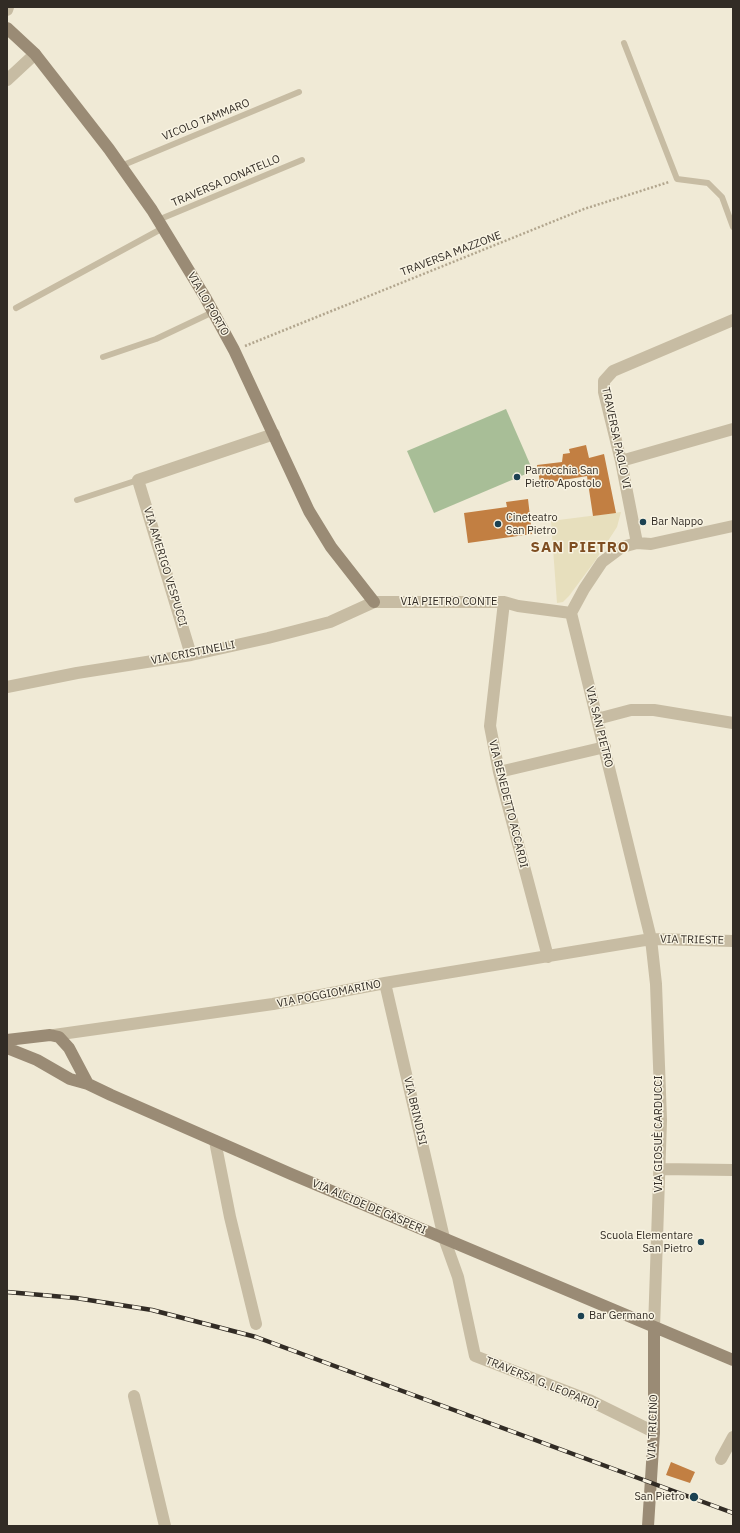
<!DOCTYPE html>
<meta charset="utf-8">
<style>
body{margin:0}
#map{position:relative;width:740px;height:1533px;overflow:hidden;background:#f0ead6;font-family:"IBM Plex Sans",sans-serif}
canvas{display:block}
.frame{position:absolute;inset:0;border:8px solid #322c25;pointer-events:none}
</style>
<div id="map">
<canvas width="740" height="1533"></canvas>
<div class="frame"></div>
</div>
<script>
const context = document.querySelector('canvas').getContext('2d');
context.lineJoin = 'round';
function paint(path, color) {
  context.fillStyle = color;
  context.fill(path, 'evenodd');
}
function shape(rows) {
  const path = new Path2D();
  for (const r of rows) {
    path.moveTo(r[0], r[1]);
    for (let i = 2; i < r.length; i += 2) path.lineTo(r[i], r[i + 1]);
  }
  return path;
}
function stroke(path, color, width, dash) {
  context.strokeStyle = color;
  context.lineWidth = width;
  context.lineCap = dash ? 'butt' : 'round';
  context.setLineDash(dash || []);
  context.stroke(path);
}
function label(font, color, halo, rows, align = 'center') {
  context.font = font + ' "IBM Plex Sans",sans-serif';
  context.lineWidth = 3;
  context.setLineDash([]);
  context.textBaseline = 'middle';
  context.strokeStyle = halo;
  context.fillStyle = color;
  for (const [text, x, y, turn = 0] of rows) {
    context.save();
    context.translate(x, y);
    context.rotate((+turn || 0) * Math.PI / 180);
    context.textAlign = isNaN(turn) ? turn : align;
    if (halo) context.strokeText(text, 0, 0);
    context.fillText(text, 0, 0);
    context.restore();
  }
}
paint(shape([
 [506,409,533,471,434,513,407,451]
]), '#a8be97');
paint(shape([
 [621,512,617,527,595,561,569,596,563,602,557,603,551,521]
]), '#e7dfbd');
paint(shape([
 [586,445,589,458,604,454,616,513,593,516,587,476,552,482,553,487,541,488,537,465,562,462,563,454,570,453,569,449],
 [528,499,532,534,468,543,464,513,507,507,506,502],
 [671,1462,695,1472,690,1483,666,1475]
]), '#c27f42');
stroke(shape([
 [245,346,584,209,669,182]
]), '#b2a68e', 2.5, [2, 2]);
stroke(shape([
 [624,43,677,179,708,183,722,197,733,227],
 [121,166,299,92],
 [158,220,302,160],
 [16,308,163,228],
 [103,357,156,339,213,312],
 [77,500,138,480]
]), '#c7bca3', 6);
stroke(shape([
 [7,10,8,7],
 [7,80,35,54],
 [621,461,733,429],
 [637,543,621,461,604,392,604,381,613,371,733,320],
 [504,602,490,726,499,772,548,957],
 [191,655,138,480,274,434],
 [7,687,77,673,191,655,268,638,330,622,374,602,504,602,518,606,571,613],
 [597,719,631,710,654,710,733,723],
 [499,772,605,747],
 [385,983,444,1238,458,1277,475,1356,589,1400,654,1432],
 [54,1035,273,1004,385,983,651,939,733,941],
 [215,1141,230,1217,256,1324],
 [660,1169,733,1170],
 [654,1328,661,1120,656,984,651,939,571,613,584,589,602,562,622,547,637,543,651,544,733,526],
 [134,1396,165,1526],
 [721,1459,733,1437]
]), '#c7bca3', 12);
stroke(shape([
 [7,28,35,54,109,149,152,210,205,297,234,350,309,511,331,547,374,602],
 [7,1040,50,1035,59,1037,69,1048,88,1084],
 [7,1048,37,1060,70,1079,88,1084,111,1095,291,1174,733,1360],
 [648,1526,654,1432,654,1328]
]), '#9a8b75', 12);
const rail = shape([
 [7,1292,76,1298,152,1310,256,1337,733,1513]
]);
stroke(rail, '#322c25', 4.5);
stroke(rail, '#f8f3e2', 3, [9]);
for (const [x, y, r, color] of [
 [517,477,4,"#1c4252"],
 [643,522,4,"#1c4252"],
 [498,524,4,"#1c4252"],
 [701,1242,4,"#1c4252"],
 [581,1316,4,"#1c4252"],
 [694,1497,5,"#1c4252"]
]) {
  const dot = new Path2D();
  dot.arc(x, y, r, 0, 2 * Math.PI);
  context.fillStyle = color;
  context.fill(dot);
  stroke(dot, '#f8f3e2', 1.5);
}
label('11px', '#322c25', '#f8f3e2', [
 ["VICOLO TAMMARO",206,120,-22],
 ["TRAVERSA DONATELLO",226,181,-23],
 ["TRAVERSA MAZZONE",451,254,-21],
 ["VIA LO PORTO",208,304,60],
 ["TRAVERSA PAOLO VI",616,438,78],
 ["VIA AMERIGO VESPUCCI",165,567,73],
 ["VIA PIETRO CONTE",449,602],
 ["VIA CRISTINELLI",193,653,-11],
 ["VIA SAN PIETRO",599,727,76],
 ["VIA BENEDETTO ACCARDI",508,804,76],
 ["VIA TRIESTE",692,940,1],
 ["VIA POGGIOMARINO",329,994,-11],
 ["VIA BRINDISI",415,1111,77],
 ["VIA GIOSUÈ CARDUCCI",659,1134,-90],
 ["VIA ALCIDE DE GASPERI",369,1207,23],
 ["TRAVERSA G. LEOPARDI",542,1383,22],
 ["VIA TRICINO",653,1427,-88]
]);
label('11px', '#322c25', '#f8f3e2', [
 ["Parrocchia San",525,471],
 ["Pietro Apostolo",525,484],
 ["Cineteatro",506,518],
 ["San Pietro",506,531],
 ["Bar Nappo",651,522],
 ["Scuola Elementare",693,1236,"right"],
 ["San Pietro",693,1249,"right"],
 ["Bar Germano",589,1316],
 ["San Pietro",685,1497,"right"]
], 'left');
context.letterSpacing = '1px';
label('bold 15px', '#7e4d21', '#f8f3e2', [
 ["SAN PIETRO",580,548]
]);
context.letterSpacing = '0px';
</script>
